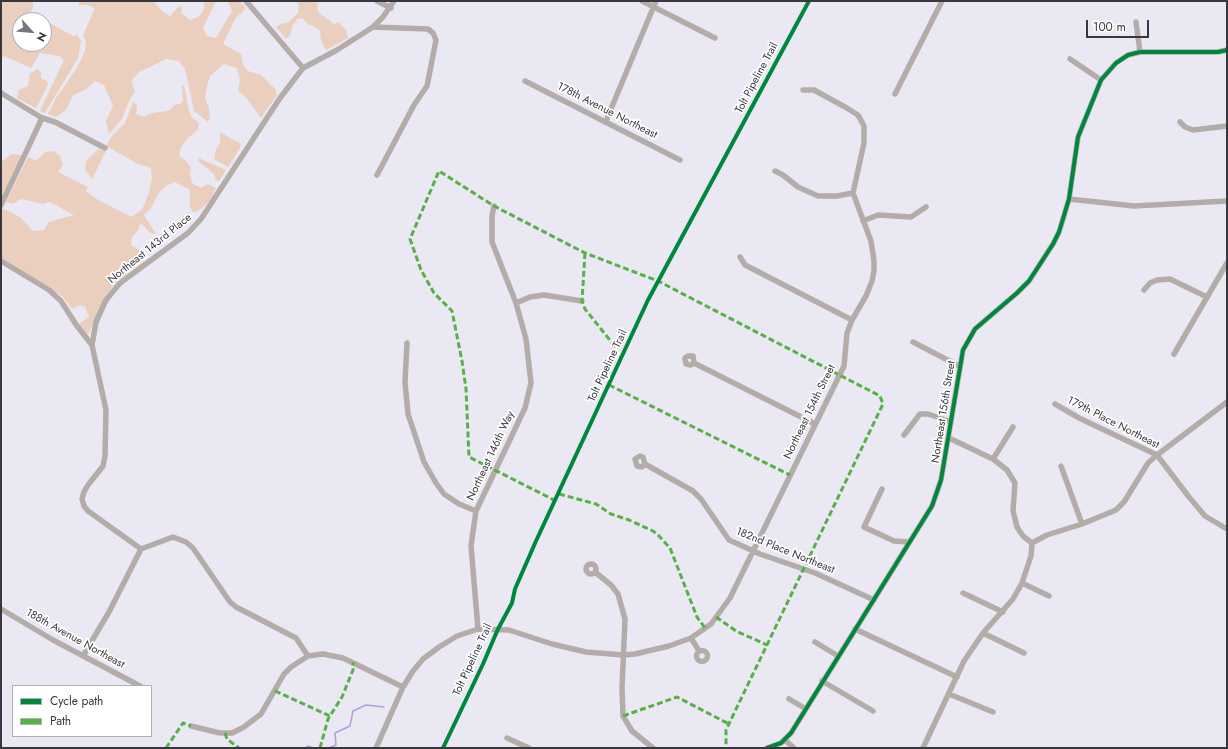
<!DOCTYPE html>
<style>
body{margin:0}
#map{position:relative;width:1228px;height:749px;overflow:hidden;background:#eae8f2;font-family:Jost,sans-serif}
canvas{display:block}
.frame{position:absolute;inset:0;border:2px solid #39373e;pointer-events:none}
.legend{position:absolute;left:12px;top:685px;width:140px;height:52px;box-sizing:border-box;background:#fff;border:1px solid #b0afb2;margin:0;padding:5px 7px;list-style:none;font-size:12px;color:#39373e}
.legend li{display:flex;align-items:center;gap:8px;height:20px}
.legend b{width:20px;border:1px solid #b0afb2}
.north{position:absolute;left:12px;top:12px;width:40px;height:40px;box-sizing:border-box;background:#fff;border:1px solid #b0afb2;border-radius:50%;rotate:117deg;font-size:11px;font-weight:700;line-height:16px;text-align:center;color:#39373e}
.north::after{content:'';display:block;margin:auto;width:14px;height:18px;background:#77757d;clip-path:polygon(50% 0,100% 100%,50% 72%,0 100%)}
.scale{position:absolute;left:1086px;top:20px;width:63px;height:18px;box-sizing:border-box;border:2px solid #39373e;border-top:0;padding-left:5px;font-size:12px;line-height:14px;white-space:nowrap;color:#39373e;-webkit-text-stroke:3px #fff;paint-order:stroke}
</style>
<div id="map">
<canvas width="1228" height="749"></canvas>
<div class="frame"></div>
<ul class="legend">
<li><b style="height:5px;background:#00873e"></b>Cycle path</li>
<li><b style="height:5px;background:#56b247"></b>Path</li>
</ul>
<div class="north">N</div>
<div class="scale">100 m</div>
</div>
<script>
const context = document.querySelector('canvas').getContext('2d');
context.lineJoin = 'round';
function paint(path, color) {
  context.fillStyle = color;
  context.fill(path, 'evenodd');
}
function shape(rows) {
  const path = new Path2D();
  for (const r of rows) {
    if (r.length === 3) {
      path.moveTo(r[0] + r[2], r[1]);
      path.arc(r[0], r[1], r[2], 0, 2 * Math.PI);
      continue;
    }
    path.moveTo(r[0], r[1]);
    for (let i = 2; i < r.length; i += 2) path.lineTo(r[i], r[i + 1]);
  }
  return path;
}
function stroke(path, color, width, dash) {
  context.strokeStyle = color;
  context.lineWidth = width;
  context.lineCap = dash ? 'butt' : 'round';
  context.setLineDash(dash || []);
  context.stroke(path);
}
function label(font, color, halo, rows, align = 'center') {
  context.font = font + ' Jost,sans-serif';
  context.lineWidth = 3.5;
  context.setLineDash([]);
  context.textBaseline = 'middle';
  context.strokeStyle = halo;
  context.fillStyle = color;
  for (const [text, x, y, turn = 0] of rows) {
    context.save();
    context.translate(x, y);
    context.rotate((+turn || 0) * Math.PI / 180);
    context.textAlign = isNaN(turn) ? turn : align;
    if (halo) context.strokeText(text, 0, 0);
    context.fillText(text, 0, 0);
    context.restore();
  }
}
paint(shape([
 [1,1,33,1,33,8,30,13,43,20,20,20,20,44,44,44,44,20,73,36,77,35,81,41,78,58,45,113,40,111,64,60,59,56,40,53,31,68,4,56,1,59],
 [79,1,153,1,163,12,170,16,179,6,182,7,181,13,190,20,198,17,203,11,205,1,216,1,203,28,207,36,216,38,232,11,230,5,227,1,239,1,246,8,235,19,223,44,241,54,243,65,248,71,261,75,275,89,277,95,261,118,245,96,238,91,240,80,237,68,224,64,210,76,207,86,205,98,209,107,210,117,208,122,194,111,185,69,179,61,166,59,139,72,131,81,135,91,129,101,122,119,109,134,106,121,113,106,104,85,95,81,87,89,73,95,66,110,56,117,48,114,56,98,77,68,85,51,86,43,83,35,95,8,87,5,79,5],
 [297,1,317,1,318,12,334,24,339,22,346,30,348,38,326,50,321,40,320,31,313,26,307,24,303,18,297,19,292,27,291,34,286,39,276,27,281,24,289,22,298,13,299,6],
 [37,69,41,72,41,78,47,81,48,85,36,108,17,98,19,90,28,86,30,74],
 [184,85,189,111,192,118,199,123,198,130,188,138,181,147,179,156,185,160,191,167,190,176,193,184,201,188,208,184,216,188,210,201,198,211,193,212,190,207,190,190,175,182,166,186,158,194,151,208,144,215,156,234,150,233,141,223,138,230,132,237,131,245,142,252,144,260,114,284,103,300,89,333,86,334,79,324,89,317,85,307,80,305,72,309,62,296,1,258,1,213,3,209,11,212,21,218,33,231,44,230,49,222,74,215,50,202,43,204,21,199,12,204,6,202,28,157,36,161,45,152,54,151,60,156,63,165,58,172,88,187,86,191,95,198,131,217,142,210,149,193,152,178,151,168,138,164,106,146,112,136,125,123,133,102,137,105,136,114,144,117,151,113,169,111,174,105,180,104,183,100,182,86],
 [220,132,241,144,240,148,228,167,214,159,216,149,220,143],
 [98,149,106,151,92,179,85,170,86,161],
 [11,154,22,155,1,199,1,160,3,161],
 [199,158,226,170,219,181,216,180,213,173,198,161]
]), '#ebcfbe');
stroke(shape([
 [305,748,308,746,313,748],
 [329,748,336,745,335,733,350,726,353,711,366,705,384,707]
]), '#aea0d9', 1.5);
stroke(shape([
 [246,1,303,68],
 [377,1,391,8],
 [642,1,715,38],
 [1136,22,1140,52],
 [373,27,428,29,433,33,436,40,427,86,414,105,377,175],
 [1070,59,1101,80],
 [525,81,680,160],
 [1,93,42,118,55,122,105,148],
 [895,94,942,1],
 [606,121,656,1],
 [1180,122,1185,127,1193,130,1227,126],
 [775,171,783,175,798,187,818,196,837,196,853,193],
 [1069,199,1134,206,1227,201],
 [1,205,42,118],
 [863,221,878,215,911,217,926,207],
 [740,257,745,265,852,320],
 [1,261,49,290,61,301,77,326,92,345],
 [1144,290,1150,283,1157,280,1170,279,1207,297],
 [516,303,530,297,544,295,582,301],
 [913,342,959,366],
 [407,343,405,382,408,414,424,462,436,483,444,494,459,504,476,511],
 [1174,354,1227,263],
 [694,363,693,356,688,356,685,358,686,364,691,365,694,363,815,424],
 [1055,404,1079,418,1157,455,1189,497,1205,516,1227,529],
 [904,435,920,414,928,414,951,422],
 [949,438,993,459,1007,470,1015,483,1013,511,1017,527,1023,536,1032,543],
 [993,459,1013,427],
 [645,464,643,457,640,456,635,459,637,466,642,467,645,464,693,491,701,499,729,540,760,554,815,573,874,600],
 [1061,466,1082,524],
 [882,489,864,527,894,541,909,542],
 [1032,543,1047,535,1082,524,1116,510,1124,502,1148,463,1157,455,1227,402],
 [141,549,88,511,84,506,82,499,84,492,88,485,103,466,105,456,106,410,92,345,96,322,106,300,120,283,188,233,201,219,280,98,303,68,337,50,373,27,383,17,394,1],
 [141,549,173,537,186,542,193,548,230,602,236,607,296,638,308,656],
 [591,569,5],
 [595,572,611,585,618,594,625,619,622,688,623,716,632,731,653,748],
 [1022,583,1049,596],
 [963,593,1003,612],
 [1,609,53,640,140,686],
 [478,629,509,630,552,644,586,652,624,655,635,654,669,646,691,638,711,624,730,598,844,366,847,333,852,320,866,296,872,281,874,271,874,261,871,241,853,193,864,143,864,126,858,115,845,107,814,90,803,90],
 [855,629,957,677],
 [983,633,1024,653],
 [691,638,699,651],
 [815,642,838,656],
 [702,656,5.5],
 [83,656,109,612,141,549],
 [822,681,873,711],
 [949,694,993,712],
 [789,699,806,709],
 [191,726,220,733,232,733,244,727,261,714,284,674,291,667,308,656,323,654,343,658,403,687],
 [507,738,529,748],
 [785,740,794,748],
 [376,748,403,687,413,671,423,659,439,647,457,636,478,629,471,546,476,511,525,408,531,383,526,339,516,303,492,242,492,216,494,206],
 [767,748,781,743,791,733,932,506,941,480,963,350,975,329,1017,293,1029,281,1053,244,1059,232,1069,199,1078,137,1101,80,1116,63,1128,55,1140,52,1218,52,1227,50],
 [923,748,964,661,983,633,1013,599,1022,583,1031,556,1032,543]
]), '#b4aca9', 5.5);
stroke(shape([
 [585,253,582,301,585,309,613,344,614,353,622,358],
 [609,385,790,475],
 [559,494,596,504,611,514,629,520,653,531,659,536,670,548,697,617,705,628],
 [556,501,469,457,466,389,462,361,452,311,434,293,421,270,410,239,439,171,494,206,585,253,658,281,880,396,883,404,726,730,726,748],
 [716,617,736,631,767,645],
 [275,691,330,716],
 [623,716,677,697,729,724],
 [225,733,227,739,239,748],
 [166,748,183,723,191,726],
 [320,748,328,719,342,697,353,670,353,662]
]), '#56b247', 3, [6, 3]);
stroke(shape([
 [443,748,483,664,498,629,512,603,515,589,536,541,648,300,809,1],
 [767,748,781,743,791,733,932,506,941,480,963,350,975,329,1017,293,1029,281,1053,244,1059,232,1069,199,1078,137,1101,80,1116,63,1128,55,1140,52,1218,52,1227,50]
]), '#00873e', 4);
label('11px', '#39373e', '#fff', [
 ["Tolt Pipeline Trail",757,78,-62],
 ["178th Avenue Northeast",607,111,27],
 ["Northeast 143rd Place",150,249,-39],
 ["Tolt Pipeline Trail",608,366,-65],
 ["Northeast 154th Street",810,412,-64],
 ["Northeast 156th Street",944,412,-81],
 ["179th Place Northeast",1113,423,27],
 ["Northeast 146th Way",491,456,-65],
 ["182nd Place Northeast",785,551,22],
 ["188th Avenue Northeast",75,639,29],
 ["Tolt Pipeline Trail",473,660,-65]
]);
</script>
